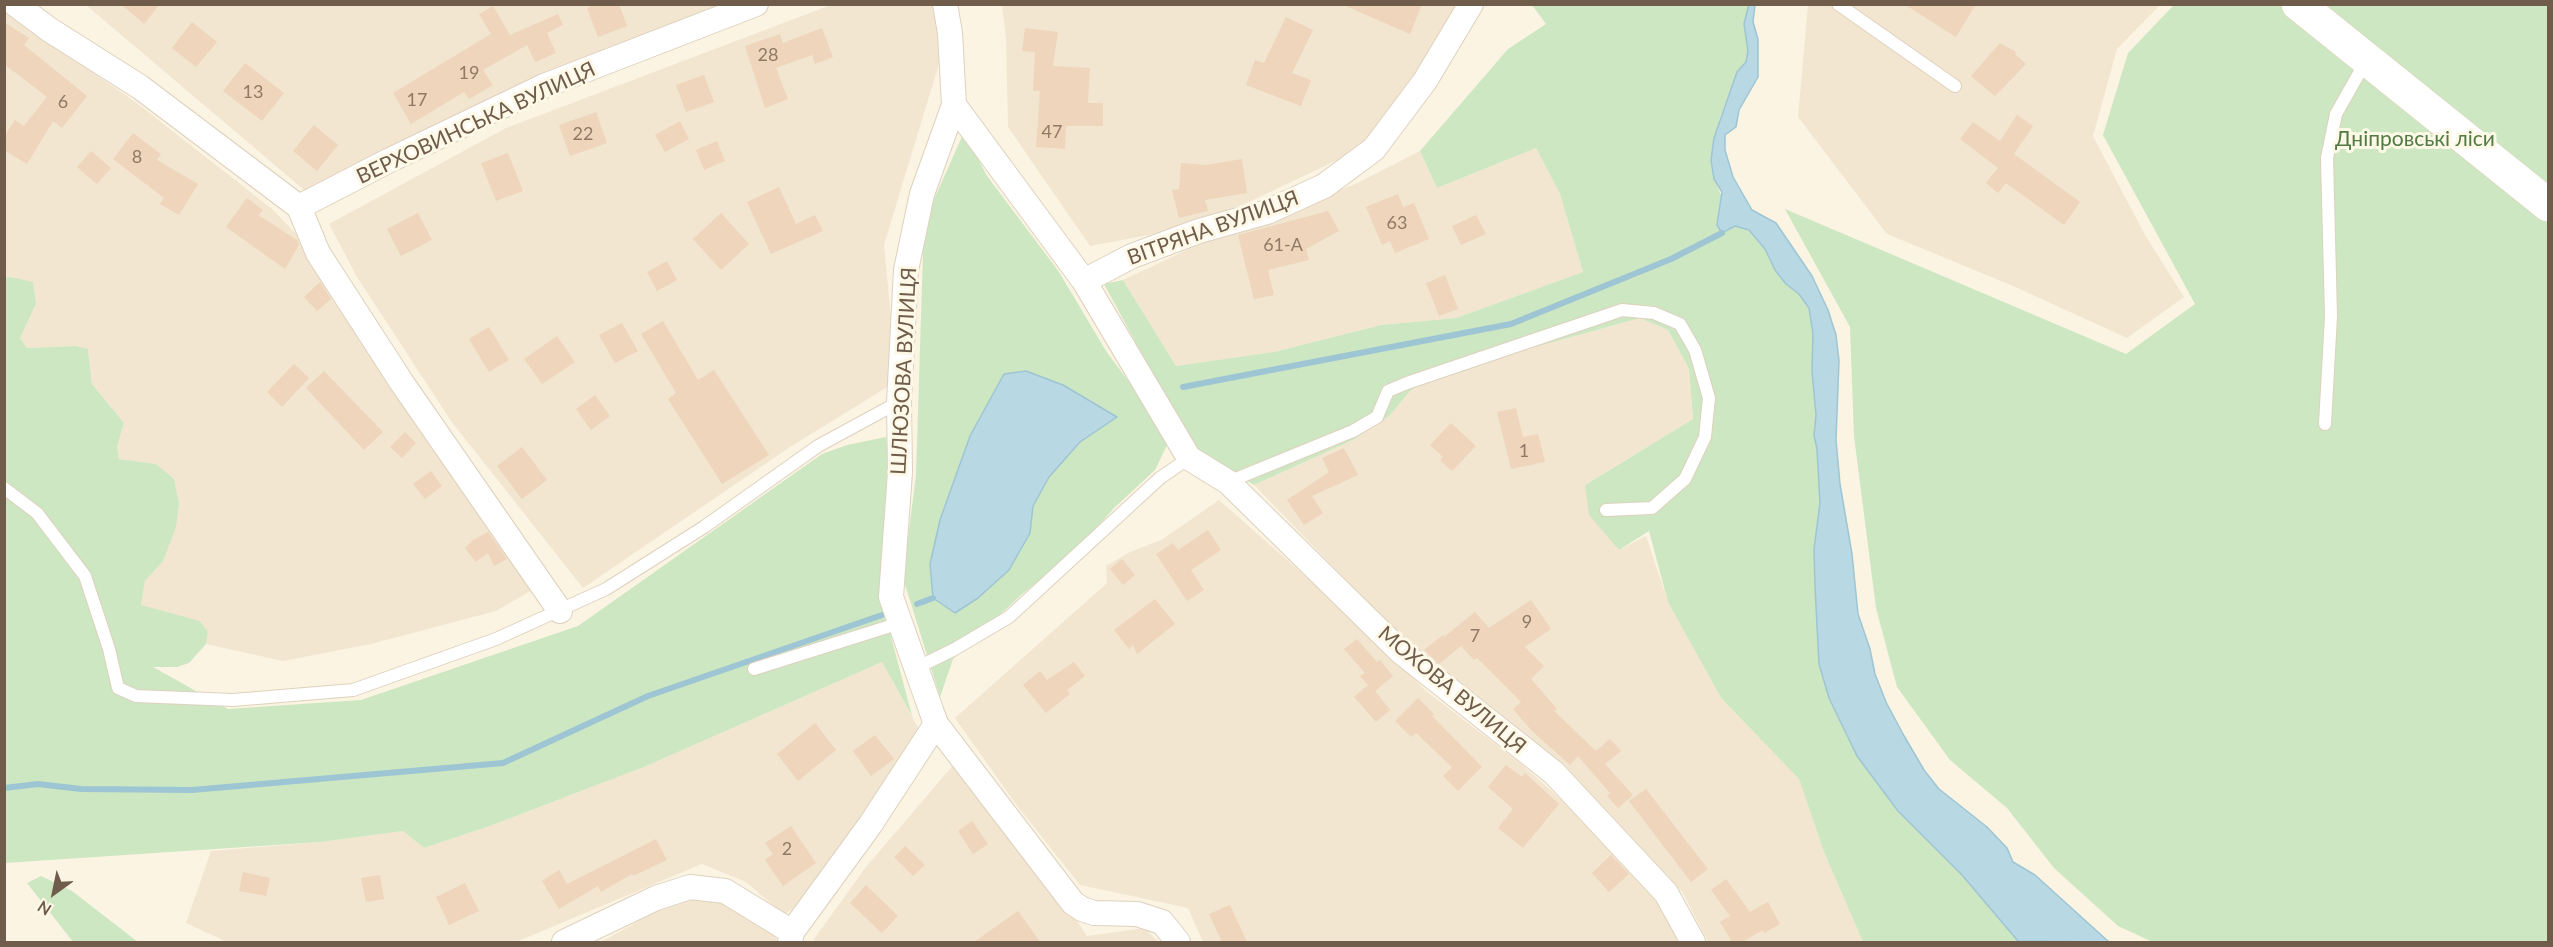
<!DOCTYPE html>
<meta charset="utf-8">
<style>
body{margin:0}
#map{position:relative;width:2553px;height:947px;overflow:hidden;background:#fbf4e2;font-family:Lato,sans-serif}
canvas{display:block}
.frame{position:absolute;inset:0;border:6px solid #705c4a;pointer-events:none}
.north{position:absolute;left:24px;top:863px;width:60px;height:60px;-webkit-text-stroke:4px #fef8e7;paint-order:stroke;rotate:213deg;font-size:16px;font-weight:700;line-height:24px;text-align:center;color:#705c4a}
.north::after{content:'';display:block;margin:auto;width:21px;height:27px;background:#705c4a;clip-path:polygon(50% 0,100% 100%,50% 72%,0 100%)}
</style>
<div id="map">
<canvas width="2553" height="947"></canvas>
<div class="frame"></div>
<div class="north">N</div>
</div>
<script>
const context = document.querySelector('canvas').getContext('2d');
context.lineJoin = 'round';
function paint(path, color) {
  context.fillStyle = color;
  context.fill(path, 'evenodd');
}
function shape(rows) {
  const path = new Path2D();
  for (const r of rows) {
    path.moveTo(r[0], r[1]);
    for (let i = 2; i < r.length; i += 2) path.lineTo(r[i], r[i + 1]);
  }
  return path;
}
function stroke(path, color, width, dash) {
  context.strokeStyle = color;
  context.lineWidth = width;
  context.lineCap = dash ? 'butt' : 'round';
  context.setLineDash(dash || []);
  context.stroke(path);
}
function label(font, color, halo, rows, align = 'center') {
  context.font = font + ' Lato,sans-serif';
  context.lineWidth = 6;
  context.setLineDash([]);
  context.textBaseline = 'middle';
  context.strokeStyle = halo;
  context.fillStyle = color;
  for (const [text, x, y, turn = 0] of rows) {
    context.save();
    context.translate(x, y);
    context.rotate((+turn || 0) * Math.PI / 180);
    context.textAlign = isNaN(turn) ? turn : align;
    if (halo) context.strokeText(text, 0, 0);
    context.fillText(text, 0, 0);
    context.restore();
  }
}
paint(shape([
 [86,5,727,5,310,195],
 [831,5,932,5,942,54,884,245,897,381,790,447,583,588,451,421,357,277,329,224,506,128],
 [1002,5,1465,5,1407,96,1352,153,1247,203,1164,232,1090,246,1008,127,1006,38],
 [1808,5,2160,5,2117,49,2093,136,2145,235,2184,297,2127,338,2013,286,1887,234,1798,117],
 [4,10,138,104,272,209,340,279,539,586,496,611,371,644,283,661,206,644,208,632,200,621,141,606,145,581,163,561,179,503,174,480,156,464,119,459,117,447,124,423,92,384,88,349,76,346,27,348,20,338,36,304,10,277,5,278],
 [1536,148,1560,194,1583,272,1456,318,1381,325,1274,352,1176,366,1123,280,1191,248,1355,184,1420,151,1437,188],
 [1640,318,1668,330,1689,369,1693,419,1586,484,1619,550,1646,536,1668,602,1721,698,1799,779,1824,852,1863,942,1708,942,1683,893,1562,770,1409,645,1254,485,1355,439,1389,416,1412,389,1517,352],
 [1219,500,1337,604,1426,691,1520,763,1580,816,1659,898,1682,942,1203,942,1188,908,1080,885,1015,803,955,718,1107,583,1106,566,1128,553,1163,539],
 [882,662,921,733,800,903,784,915,746,882,702,864,516,942,227,942,186,923,211,851,320,842,403,831,424,848,487,827,644,767],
 [955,763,1059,894,1087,936,1145,928,1158,942,815,942,814,939,866,867],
 [701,896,743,904,771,928,778,942,601,942,653,913]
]), '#f2e6d1');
paint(shape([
 [1532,5,1749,5,1744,24,1748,51,1746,62,1737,72,1720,118,1711,160,1714,179,1735,226,1749,230,1765,249,1775,270,1786,284,1799,294,1809,308,1813,334,1812,371,1816,415,1814,435,1817,449,1820,503,1814,549,1815,586,1819,664,1829,698,1857,756,1898,811,1962,875,2019,942,1863,942,1824,852,1799,779,1721,698,1668,602,1649,531,1619,550,1589,515,1585,485,1693,419,1689,369,1668,330,1640,318,1517,352,1412,389,1389,416,1355,439,1254,485,1193,448,1104,284,1123,280,1176,366,1274,352,1381,325,1456,318,1583,272,1560,194,1536,148,1437,188,1420,151,1508,49,1546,24],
 [2174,5,2548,5,2548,942,2153,942,2118,926,2054,868,2007,808,1950,760,1897,687,1876,608,1854,436,1850,327,1785,209,2126,354,2195,304,2103,135,2128,53],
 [964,132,987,176,1059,272,1106,351,1155,417,1167,445,1155,470,1114,508,1077,550,1021,595,953,659,940,697,903,578,916,475,924,222],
 [1026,371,1063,385,1116,417,1080,442,1049,477,1033,506,1030,533,955,613,934,599,930,564,940,520,970,437,1004,374],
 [10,277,33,282,36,304,20,338,27,348,76,346,88,349,92,384,124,423,117,447,119,459,156,464,174,479,179,503,176,527,163,561,145,581,141,605,200,621,208,632,206,644,189,663,177,667,153,667,228,709,361,700,578,626,822,454,847,445,886,437,888,457,880,595,912,716,882,662,644,767,487,827,424,848,403,831,320,842,5,863,5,278],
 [41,876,72,891,138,942,73,942,27,883]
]), '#cce7c1');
const water = shape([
 [1749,4,1755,5,1753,22,1758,39,1758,77,1739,110,1736,127,1725,135,1725,150,1733,177,1752,210,1776,223,1812,276,1828,310,1836,335,1839,361,1836,440,1840,484,1852,554,1858,614,1870,649,1875,674,1886,702,1903,734,1924,770,1939,789,1987,827,2007,848,2013,862,2035,875,2109,942,2018,941,1962,875,1898,811,1857,756,1829,698,1819,664,1815,586,1814,549,1820,503,1817,449,1814,435,1816,415,1812,371,1813,334,1809,308,1799,294,1786,284,1775,270,1765,249,1749,230,1735,226,1722,233,1717,225,1722,192,1714,179,1711,160,1714,138,1737,72,1746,62,1748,51,1744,24,1749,4],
 [1026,371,1063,385,1117,417,1080,442,1049,477,1033,506,1030,533,1009,570,978,598,955,613,933,598,930,564,940,520,970,436,1004,374,1026,371]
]);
paint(water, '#b8d8e3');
stroke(water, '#9ec5d4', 1.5);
stroke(shape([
 [1183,387,1511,324,1671,259,1722,233],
 [917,604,933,598],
 [4,788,38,784,81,789,192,790,503,763,648,696,882,615]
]), '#9ec5d4', 6);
paint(shape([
 [121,4,160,4,144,24],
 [596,4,619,4,627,26,598,37,587,8],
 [1341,4,1422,4,1410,34],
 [1904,4,1976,4,1956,37],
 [493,6,510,35,558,14,563,25,547,33,556,53,535,62,527,45,483,70,493,85,469,99,464,92,411,124,393,93,491,34,479,14],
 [1286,17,1313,30,1292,73,1311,80,1301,106,1246,85,1255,60,1264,63],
 [4,22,29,38,24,45,87,96,62,128,53,121,27,164,4,150,4,137,15,120,24,126,47,97,4,64],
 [192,22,217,42,196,67,172,48],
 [822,28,833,57,815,64,812,55,776,68,788,99,765,108,745,46,780,34,783,43],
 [1025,28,1058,32,1053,66,1090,68,1088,103,1103,103,1103,126,1066,126,1065,149,1036,147,1040,91,1033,91,1035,52,1022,51],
 [2000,43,2016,52,2015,54,2026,64,1995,96,1971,76],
 [245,63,284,93,262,121,223,91],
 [704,75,714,102,686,112,676,85],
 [596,112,607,143,570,156,559,125],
 [2017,115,2033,126,2014,154,2080,202,2064,225,2006,183,1998,193,1986,183,1998,168,1960,139,1973,122,2000,141],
 [680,121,689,139,665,152,655,135],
 [314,125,338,145,317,171,293,151],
 [133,133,161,154,157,160,198,184,179,215,160,204,164,198,113,159],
 [717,141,725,161,704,170,696,150],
 [91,151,111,168,97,184,77,167],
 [508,153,523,191,496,201,481,163],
 [1242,159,1247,193,1205,200,1208,211,1179,218,1172,190,1179,189,1181,163,1206,165],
 [779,187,796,224,815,215,823,231,771,254,747,202],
 [1398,194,1403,207,1414,203,1429,239,1395,253,1390,241,1382,245,1366,207],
 [247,198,263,210,258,215,297,240,299,245,285,269,226,227],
 [1328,211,1339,231,1306,249,1309,260,1268,270,1274,295,1254,299,1238,235],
 [418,213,432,240,401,256,387,229],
 [721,213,749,244,721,270,693,239],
 [1476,215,1486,234,1461,245,1452,226],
 [667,261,677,280,657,291,647,272],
 [1445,275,1458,309,1439,316,1426,283],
 [320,282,331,299,317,311,304,297],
 [663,321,698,380,714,370,769,455,722,484,668,399,676,393,641,334],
 [622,323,638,351,615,363,599,335],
 [489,327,509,360,489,372,469,339],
 [557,336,575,362,542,384,524,359],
 [294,364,309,378,282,407,267,392],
 [324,371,383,432,364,450,306,388],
 [595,395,610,416,591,430,576,409],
 [1516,408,1523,437,1538,434,1545,462,1511,469,1497,412],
 [1451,423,1476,446,1452,471,1440,460,1443,457,1430,445],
 [405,432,416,443,402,458,390,447],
 [522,447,547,480,522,499,497,466],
 [1344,448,1358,475,1312,496,1323,513,1304,525,1287,500,1329,472,1322,458],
 [431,471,442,486,425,499,413,484],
 [1208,530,1221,550,1191,570,1204,590,1187,601,1156,554,1173,543,1178,550],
 [488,532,507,559,494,566,488,553,476,562,465,548,473,540],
 [1122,559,1135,575,1123,585,1110,569],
 [1155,599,1175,624,1137,654,1133,645,1129,649,1114,630],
 [1531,600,1551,629,1525,647,1544,666,1531,679,1557,709,1554,711,1596,751,1610,739,1621,751,1605,764,1633,795,1618,808,1607,796,1610,793,1578,756,1570,765,1532,731,1513,709,1521,702,1477,658,1474,660,1461,646,1439,664,1424,650,1443,635,1444,637,1475,612,1489,628],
 [1357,639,1377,662,1380,660,1393,676,1375,691,1390,710,1376,722,1354,697,1368,685,1360,676,1365,673,1344,649],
 [1074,662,1085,676,1067,690,1070,694,1046,713,1023,685,1040,671,1047,680],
 [1418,698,1434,714,1432,716,1482,767,1458,791,1443,776,1452,767,1416,733,1411,737,1395,721],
 [815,723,836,750,798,781,777,754],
 [875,735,894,759,871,776,853,751],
 [1506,765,1522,777,1525,773,1559,804,1523,848,1498,828,1513,809,1488,787],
 [1646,789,1708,869,1691,882,1629,801],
 [972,821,988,844,973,854,958,831],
 [791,826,816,863,783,886,765,860,773,854,765,843],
 [656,839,667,860,633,876,632,874,601,892,598,886,559,909,542,881,559,870,567,884],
 [905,846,925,865,913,876,894,857],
 [1611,855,1629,874,1609,892,1592,873],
 [243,872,270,878,266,896,239,891],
 [380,875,384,899,366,902,361,878],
 [1726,879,1750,912,1768,902,1780,924,1764,933,1763,930,1742,942,1732,942,1720,922,1730,916,1711,890],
 [465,883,479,911,449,925,436,897],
 [866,885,898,916,882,933,850,903],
 [1230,905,1247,942,1222,942,1209,914],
 [1018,911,1040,942,974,942]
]), '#eed5bb');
const lane = shape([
 [1838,4,1955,86],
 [2325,424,2331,316,2327,158,2336,114,2366,61],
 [1228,482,1353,431,1377,417,1388,391,1407,383,1622,310,1654,313,1680,324,1695,350,1709,398,1705,437,1685,479,1652,508,1606,510],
 [4,488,37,513,85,576,109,649,118,688,136,696,233,700,353,690,496,639,606,589,704,527,818,446,899,402],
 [916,668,953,650,1009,617,1160,478,1189,458],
 [754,669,900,623]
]);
const street = shape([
 [15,4,50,30,140,87,299,207,318,253,402,383,560,611],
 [945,4,950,33,954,105,922,194,906,270,899,402,900,472,891,597,936,724,1073,903,1082,909,1094,913,1137,914,1162,922,1178,942],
 [954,105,1084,281,1189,458,1228,482,1400,651,1554,773,1666,893,1693,942],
 [299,207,388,161,544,86,756,4],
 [1084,281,1132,256,1199,231,1267,212,1324,186,1374,149,1425,81,1471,4],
 [792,932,870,825,936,724],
 [564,942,656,898,690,887,725,891,792,932,790,942]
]);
const secondary = shape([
 [2298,4,2548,205]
]);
stroke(lane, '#ded1be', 14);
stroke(street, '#ded1be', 26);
stroke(secondary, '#e0d0b9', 34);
stroke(lane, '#fff', 12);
stroke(street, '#fff', 24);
stroke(secondary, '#fff', 33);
label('18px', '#907a66', null, [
 ["28",768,55],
 ["19",469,73],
 ["13",253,92],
 ["17",417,100],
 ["6",63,102],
 ["47",1052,132],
 ["22",583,134],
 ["8",137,157],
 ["63",1397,223],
 ["61-А",1283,245],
 ["1",1524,451],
 ["9",1527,622],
 ["7",1475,636],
 ["2",787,849]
]);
label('21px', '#705c4a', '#fef8e7', [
 ["ВЕРХОВИНСЬКА ВУЛИЦЯ",476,123,-25],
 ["ВІТРЯНА ВУЛИЦЯ",1213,228,-20],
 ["ШЛЮЗОВА ВУЛИЦЯ",904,371,-87],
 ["МОХОВА ВУЛИЦЯ",1452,690,40]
]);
label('21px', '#507b45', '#fef8e7', [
 ["Дніпровські ліси",2415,139]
]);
</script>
